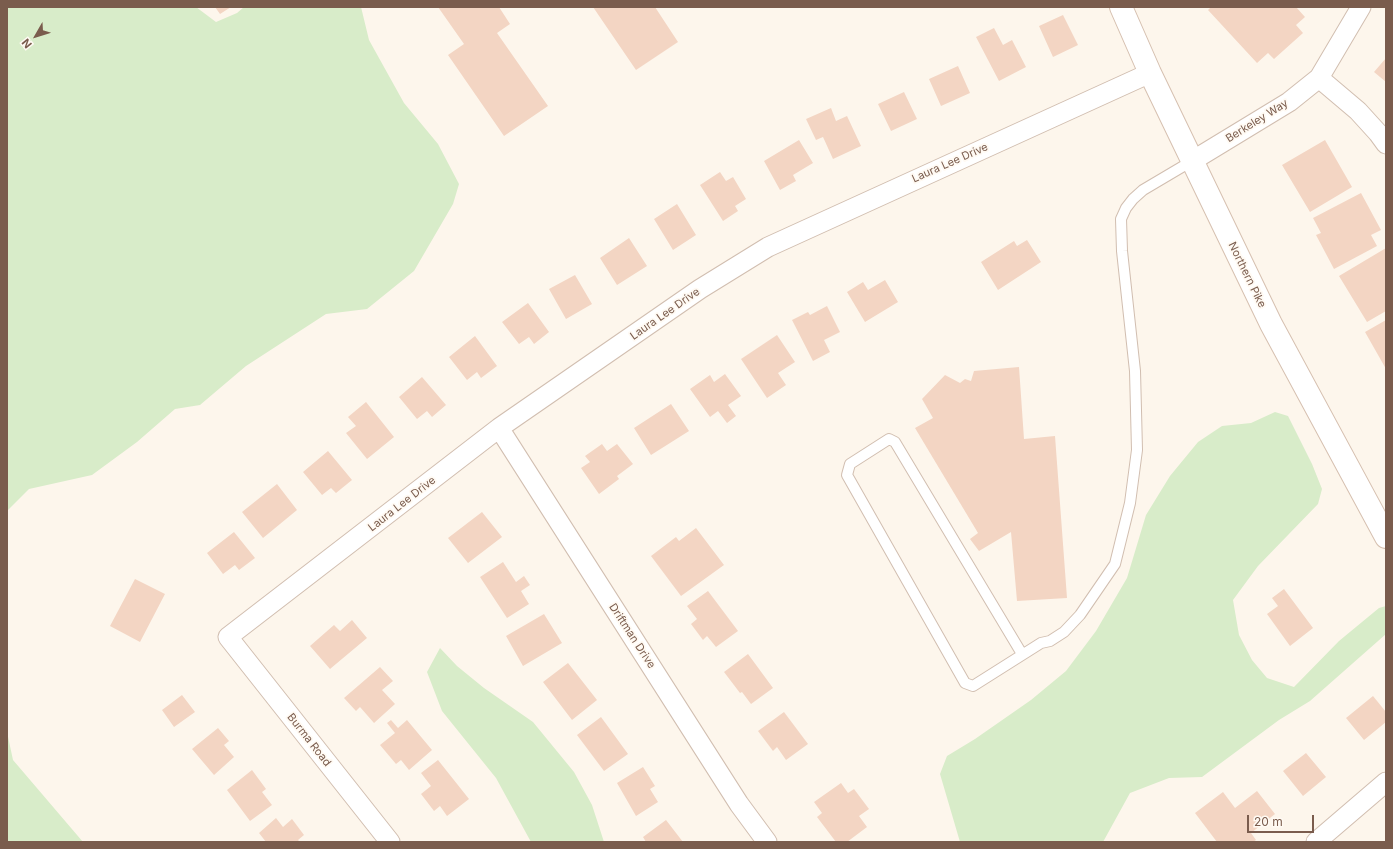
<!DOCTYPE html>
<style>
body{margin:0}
#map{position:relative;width:1393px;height:849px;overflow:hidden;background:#fdf6ec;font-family:Inter,sans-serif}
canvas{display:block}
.frame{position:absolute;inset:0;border:8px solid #7a5c4d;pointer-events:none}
.north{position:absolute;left:16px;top:16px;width:40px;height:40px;-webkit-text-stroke:3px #fffaf3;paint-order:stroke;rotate:231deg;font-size:11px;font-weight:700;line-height:16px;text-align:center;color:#7a5c4d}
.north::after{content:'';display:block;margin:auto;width:14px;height:18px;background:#7a5c4d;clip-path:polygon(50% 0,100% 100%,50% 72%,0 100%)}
.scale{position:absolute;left:1247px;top:815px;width:67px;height:18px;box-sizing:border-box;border:2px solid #7a5c4d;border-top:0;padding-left:5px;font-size:12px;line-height:14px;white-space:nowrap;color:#7a5c4d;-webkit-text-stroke:3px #fffaf3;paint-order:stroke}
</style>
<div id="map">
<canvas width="1393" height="849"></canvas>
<div class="frame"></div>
<div class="north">N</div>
<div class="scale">20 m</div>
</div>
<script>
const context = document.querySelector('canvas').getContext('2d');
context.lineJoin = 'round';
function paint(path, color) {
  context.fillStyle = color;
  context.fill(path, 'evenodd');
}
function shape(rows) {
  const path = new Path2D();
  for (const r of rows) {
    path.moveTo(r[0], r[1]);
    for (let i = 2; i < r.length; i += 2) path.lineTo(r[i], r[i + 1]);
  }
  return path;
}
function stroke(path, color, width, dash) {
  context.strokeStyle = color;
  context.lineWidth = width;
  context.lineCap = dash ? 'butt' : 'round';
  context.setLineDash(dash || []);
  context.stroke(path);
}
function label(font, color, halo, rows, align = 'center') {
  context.font = font + ' Inter,sans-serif';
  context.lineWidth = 3.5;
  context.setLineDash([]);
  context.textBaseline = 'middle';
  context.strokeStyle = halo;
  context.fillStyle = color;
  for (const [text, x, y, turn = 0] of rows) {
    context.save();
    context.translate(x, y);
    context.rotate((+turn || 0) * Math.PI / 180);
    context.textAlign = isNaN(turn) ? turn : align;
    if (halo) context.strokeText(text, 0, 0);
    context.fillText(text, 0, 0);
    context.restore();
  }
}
paint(shape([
 [7,7,196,7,216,22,237,13,244,7,361,7,369,40,404,103,438,144,459,184,453,204,414,271,367,309,326,314,246,366,200,405,175,409,137,442,92,475,29,489,7,511],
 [1275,412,1288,416,1312,464,1322,489,1318,504,1258,566,1233,600,1239,635,1252,660,1267,678,1294,687,1339,641,1379,608,1386,606,1386,634,1310,701,1279,720,1202,777,1169,778,1130,793,1103,842,960,842,940,774,947,756,975,739,1031,700,1066,671,1096,631,1127,578,1146,515,1170,476,1198,442,1222,426,1251,423],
 [440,648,457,666,484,688,533,722,574,772,592,805,604,842,531,842,496,778,442,711,427,672],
 [7,732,13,760,83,842,7,842]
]), '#d8ecc9');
paint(shape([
 [215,7,231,7,220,14],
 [438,7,499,7,510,24,497,33,548,106,504,136,448,55,464,44],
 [593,7,655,7,678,42,636,70],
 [1211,7,1296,7,1305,17,1296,25,1303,33,1274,59,1268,53,1257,63,1208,10],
 [1063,15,1078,45,1053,57,1039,26],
 [994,28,1003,45,1012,40,1026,67,999,81,976,37],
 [1386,58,1386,82,1374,72],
 [958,66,970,93,941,106,929,79],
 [904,92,917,119,891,131,878,104],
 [831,108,836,121,847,116,861,146,833,159,823,137,816,140,806,119],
 [799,140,813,163,793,175,796,181,780,190,764,161],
 [1325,140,1352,187,1310,212,1282,165],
 [720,172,726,181,733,177,746,199,735,206,738,211,723,221,700,185],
 [1361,193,1381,230,1371,235,1377,246,1334,269,1316,235,1321,233,1313,218],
 [677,204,696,235,673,250,654,219],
 [629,238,647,266,617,285,600,258],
 [1027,240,1041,262,998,290,981,262,1014,241,1017,246],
 [1386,248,1386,311,1367,322,1339,276],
 [575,275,592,304,566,319,549,289],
 [885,280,898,302,865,322,847,292,863,282,868,290],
 [528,303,549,332,534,344,529,337,519,344,502,322],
 [827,306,840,332,824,340,830,352,813,361,792,320,808,312,810,315],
 [1386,320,1386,369,1365,332],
 [777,335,795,362,778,373,786,385,767,398,741,359],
 [475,336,497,366,481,378,477,372,467,380,449,357],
 [1019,367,1024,439,1055,436,1067,598,1017,601,1011,532,979,551,970,539,978,533,915,428,933,418,922,399,945,375,960,383,965,379,971,381,974,371],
 [725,374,741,396,728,405,736,416,727,423,718,411,710,417,690,389,710,375,714,382],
 [422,377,446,405,432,417,427,411,417,419,399,397],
 [366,402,394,437,367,459,346,433,356,426,348,417],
 [671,404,689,431,651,455,634,428],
 [602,444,607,451,617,444,633,464,617,476,619,479,599,494,581,468,590,462,585,456],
 [328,451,352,480,336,493,331,488,322,495,303,472],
 [277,484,297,510,263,538,242,512],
 [482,512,502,537,468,563,448,538],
 [696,528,724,565,681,596,651,556,676,537,679,541],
 [234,532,255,558,239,570,235,565,223,574,207,553],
 [503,562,516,582,524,576,530,585,521,591,529,604,507,618,480,577],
 [135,579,165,594,140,642,110,626],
 [1284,589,1313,628,1290,646,1267,614,1278,606,1272,598],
 [708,591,738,631,716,647,707,636,703,640,691,624,697,619,687,606],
 [544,614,562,643,523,666,506,636],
 [352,620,367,638,330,669,310,646,334,625,340,631],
 [748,654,773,688,751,704,742,692,740,693,724,672],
 [568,663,597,700,572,720,543,682],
 [380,667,393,681,382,690,395,704,374,723,360,707,356,711,344,698],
 [182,695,195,712,174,727,162,710],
 [1373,696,1386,712,1386,722,1364,740,1346,718],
 [784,712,808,744,786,760,777,747,773,751,758,731],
 [601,717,628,754,604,771,577,735],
 [391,720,398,728,407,720,432,750,409,770,401,760,396,764,380,745,395,733,387,723],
 [218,728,229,741,224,745,234,757,214,775,192,749],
 [1306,753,1326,777,1303,796,1283,771],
 [438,760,469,799,447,816,440,806,434,811,421,794,431,786,421,773],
 [643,767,655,786,650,789,658,802,636,816,617,783],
 [252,770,266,789,262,792,272,805,250,821,227,790],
 [841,783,848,793,854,789,869,809,859,816,867,827,847,842,836,842,817,817,822,813,814,802],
 [1257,791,1275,814,1251,833,1256,840,1253,842,1217,842,1195,813,1223,792,1235,808],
 [276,818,283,827,292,819,304,835,298,840,300,842,266,842,259,833],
 [666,820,683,842,646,842,643,837]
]), '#f3d5c3');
const lane = shape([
 [1022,654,895,442,889,439,850,464,847,475,965,683,973,686,1041,643,1050,641,1064,632,1080,615,1115,564,1130,503,1137,450,1135,371,1122,251,1121,219,1126,208,1133,199,1143,190,1192,161]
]);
const street = shape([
 [1319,78,1358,111,1378,133,1386,144],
 [1192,161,1289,102,1319,78,1361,7],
 [499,428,739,804,767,842],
 [390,842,228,637,499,428,700,289,768,247,1150,73],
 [1316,842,1386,782]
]);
const secondary = shape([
 [1121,7,1150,73,1271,324,1386,537]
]);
stroke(lane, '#d1beb0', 12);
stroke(street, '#d1beb0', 21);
stroke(secondary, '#d6c0b0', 24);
stroke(lane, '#fff', 10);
stroke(street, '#fff', 19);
stroke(secondary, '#fff', 22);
label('11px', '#7a5c4d', '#fffaf3', [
 ["Berkeley Way",1257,121,-32],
 ["Laura Lee Drive",950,163,-24],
 ["Northern Pike",1247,275,64],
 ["Laura Lee Drive",665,314,-35],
 ["Laura Lee Drive",402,504,-38],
 ["Driftman Drive",632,636,57],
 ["Burma Road",309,740,52]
]);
</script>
